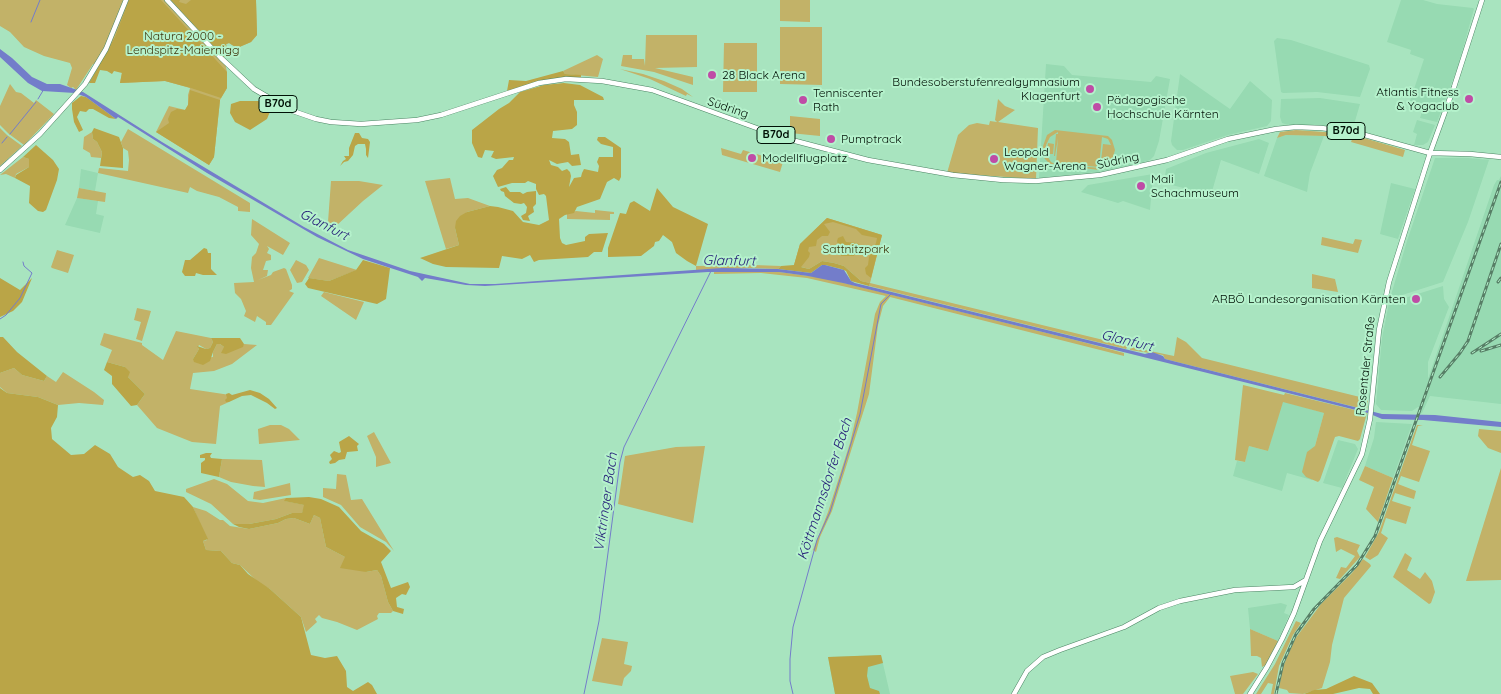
<!DOCTYPE html>
<meta charset="utf-8">
<style>
body{margin:0}
canvas{display:block;background:#a8e4bf}
</style>
<canvas width="1501" height="694"></canvas>
<script>
const context = document.querySelector('canvas').getContext('2d');
context.lineJoin = 'round';
function paint(path, color) {
  context.fillStyle = color;
  context.fill(path, 'evenodd');
}
function shape(rows) {
  const path = new Path2D();
  for (const r of rows) {
    path.moveTo(r[0], r[1]);
    for (let i = 2; i < r.length; i += 2) path.lineTo(r[i], r[i + 1]);
  }
  return path;
}
function stroke(path, color, width, dash) {
  context.strokeStyle = color;
  context.lineWidth = width;
  context.lineCap = dash ? 'butt' : 'round';
  context.setLineDash(dash || []);
  context.stroke(path);
}
function label(font, color, halo, rows, align = 'center') {
  context.font = font + ' Quicksand,sans-serif';
  context.lineWidth = 4;
  context.setLineDash([]);
  context.textBaseline = 'middle';
  context.strokeStyle = halo;
  context.fillStyle = color;
  for (const [text, x, y, turn = 0] of rows) {
    context.save();
    context.translate(x, y);
    context.rotate((+turn || 0) * Math.PI / 180);
    context.textAlign = isNaN(turn) ? turn : align;
    if (halo) context.strokeText(text, 0, 0);
    context.fillText(text, 0, 0);
    context.restore();
  }
}
paint(shape([
 [1401,0,1423,0,1437,4,1473,8,1474,9,1458,66,1437,122,1420,118,1424,105,1410,101,1424,59,1410,54,1411,50,1387,42],
 [1277,38,1291,40,1369,65,1370,69,1360,97,1317,92,1283,93,1281,92,1274,41],
 [1046,64,1064,66,1072,75,1151,82,1156,76,1170,79,1159,141,1154,156,1150,160,1140,163,1098,172,1039,178],
 [1180,74,1230,109,1250,81,1272,100,1271,121,1267,126,1228,135,1183,150,1177,150,1172,145,1171,141],
 [1320,98,1360,104,1353,128,1318,125,1288,125,1282,123,1280,117,1281,99],
 [1417,120,1435,125,1428,142,1423,145,1414,145,1417,134,1413,132],
 [1286,135,1324,136,1310,173,1307,192,1264,176,1277,138],
 [1259,139,1269,143,1259,174,1221,160,1211,195,1164,183,1166,169,1206,153],
 [1435,158,1468,158,1489,160,1468,222,1443,282,1396,297,1391,295,1407,241],
 [81,169,98,173,95,191,79,188],
 [1153,174,1150,210,1123,201,1118,203,1081,192,1088,185],
 [1501,176,1501,404,1430,396,1422,413,1420,414,1418,413,1419,407,1418,407,1412,411,1381,410,1376,404,1382,338,1389,303,1443,286,1444,299,1449,307,1428,362,1428,379,1494,185,1497,180,1499,180],
 [1391,183,1415,189,1398,239,1380,234],
 [77,198,98,201,96,214,104,216,100,233,65,225],
 [1282,401,1324,413,1315,446,1319,458,1312,480,1287,473,1282,491,1233,476,1237,461,1245,462,1249,446,1268,451],
 [1376,422,1412,424,1393,478,1365,466,1374,438],
 [1338,440,1355,444,1358,449,1342,488,1323,483],
 [1281,603,1287,605,1284,613,1289,615,1278,641,1250,629,1248,608],
 [881,655,890,694,835,694,828,657]
]), '#97dab2');
paint(shape([
 [0,0,256,0,257,35,251,42,237,48,229,43,225,45,228,51,224,57,227,72,227,88,220,100,214,157,209,165,156,132,169,106,185,110,188,105,188,95,190,88,165,81,120,83,122,72,107,67,93,64,76,90,73,87,71,88,67,85,72,68,70,63,44,56,24,47,10,32,0,26],
 [780,0,810,0,810,22,780,21],
 [780,27,822,27,822,85,780,84],
 [646,35,697,35,697,67,655,68,693,77,693,85,654,72,621,66,623,55,632,55,632,59,644,59,645,66],
 [724,43,757,43,757,92,723,92],
 [597,55,603,59,598,77,565,74,563,71],
 [620,69,643,74,664,81,682,89,693,97,687,94,686,96,650,79],
 [10,84,16,92,21,93,34,103,36,100,54,114,24,145,9,134,0,125,0,106],
 [998,99,1005,106,1015,110,998,122,1038,128,1036,179,947,173,958,135,969,125,977,123,989,125,990,121,997,122,995,120],
 [790,116,820,119,820,136,790,133],
 [0,128,7,135,22,146,0,166],
 [128,129,250,203,250,212,238,211,238,207,219,197,197,191,190,187,188,193,98,173,99,168,128,171,129,160,128,151,123,148,121,142],
 [1055,130,1108,136,1112,140,1115,150,1111,164,1107,168,1099,170,1050,164,1044,158,1043,146,1047,135],
 [1058,132,1058,134,1056,134,1054,156,1055,156,1058,138,1056,163,1099,167,1102,137,1108,139,1111,145,1103,144,1101,161,1109,163,1104,167,1100,168,1055,164,1051,162,1046,154,1053,154,1054,144,1048,143,1047,154,1046,145,1050,137],
 [1296,130,1338,133,1348,134,1350,139,1324,136,1286,135,1277,138,1280,132],
 [92,132,93,139,97,142,102,152,101,158,91,157,90,153,83,149,84,137],
 [1357,136,1405,150,1403,157,1351,142,1353,137],
 [721,148,741,154,743,150,783,162,780,172,722,155],
 [23,157,29,159,29,167,16,174,15,178,6,174,0,175],
 [450,178,455,199,468,198,490,206,467,212,455,228,459,245,446,249,425,181],
 [331,181,359,181,383,185,363,201,336,226,328,222],
 [79,188,106,193,105,202,77,198],
 [595,210,614,212,614,214,610,214,610,220,567,219,567,214,576,211,595,213],
 [827,218,882,235,870,283,1128,346,1126,349,869,286,870,283,861,281,844,266,834,263,822,261,809,269,794,265,800,244],
 [252,219,290,243,283,255,267,246,269,249,267,253,271,255,271,260,266,261,263,270,268,270,267,276,258,280,271,275,273,272,284,268,286,269,292,285,292,289,289,291,294,293,271,325,266,325,266,322,257,316,255,322,244,316,246,311,241,299,235,293,234,283,254,282,251,268,252,257,256,253,259,244,251,235],
 [1322,237,1353,244,1355,239,1362,240,1358,253,1321,245],
 [57,250,74,255,68,273,52,268,51,267],
 [319,258,357,270,329,281,308,278],
 [296,260,306,265,309,270,302,282,297,283,290,270],
 [754,265,781,266,778,269,750,268,696,270,696,266],
 [714,272,779,272,824,278,1075,340,1124,353,1124,356,890,297,883,306,878,325,869,394,832,511,820,537,816,552,813,550,828,512,850,443,857,413,875,314,880,302,886,296,807,278,761,273,714,274],
 [1312,274,1335,279,1338,292,1312,288],
 [324,292,364,302,356,320,321,296],
 [137,308,151,311,142,341,136,339,141,322,134,320],
 [176,331,211,338,213,342,210,348,206,349,199,345,198,347,199,349,193,359,213,357,213,352,217,344,220,344,224,347,242,347,244,344,257,345,232,364,214,371,193,373,190,389,230,395,229,402,220,406,216,444,192,442,157,428,137,405,145,394,128,377,125,367,107,362,112,350,100,345,104,333,142,343,142,345,163,360],
 [1177,337,1186,342,1202,358,1368,399,1367,410,1165,359,1163,355,1130,350,1131,347,1174,356],
 [14,368,22,375,44,381,47,376,56,382,63,372,94,392,104,400,103,405,79,403,58,405,38,397,7,393,0,387,0,373],
 [1243,385,1284,395,1285,393,1367,413,1360,439,1358,441,1339,436,1335,437,1320,480,1318,482,1306,477,1302,472,1307,452,1315,446,1324,413,1283,402,1268,451,1249,446,1245,462,1235,460],
 [270,425,281,425,289,429,300,440,259,444,258,429],
 [1417,425,1423,425,1418,426,1412,445,1430,451,1419,482,1401,476,1398,484,1416,491,1414,499,1395,493,1392,501,1411,507,1406,524,1386,518,1381,533,1388,538,1378,555,1370,560,1365,557,1379,532],
 [1479,429,1501,431,1501,453,1488,448,1478,436],
 [374,432,391,463,376,467,376,457,367,436],
 [705,446,693,523,618,504,625,456,676,447],
 [222,459,262,460,265,487,253,486,231,482,219,477],
 [1365,466,1393,478,1378,522,1366,509,1374,487,1359,480],
 [1501,468,1501,580,1466,581],
 [337,474,346,475,351,500,362,499,394,551,386,542,360,527,341,505,323,497,323,488,336,489],
 [214,479,227,484,248,501,263,503,286,498,285,501,305,505,302,513,292,513,276,519,249,524,233,524,211,504,186,492,186,489],
 [290,483,291,495,260,500,253,499,254,492],
 [193,507,206,511,220,520,223,520,230,526,249,529,278,523,286,519,294,518,310,524,314,515,320,518,326,547,345,557,366,572,377,570,381,576,388,602,393,611,391,613,379,613,377,616,378,619,357,630,337,622,322,618,319,615,315,619,317,622,306,632,301,617,270,589,259,583,240,565,232,563,221,551,206,550,203,541,207,540],
 [1337,537,1360,545,1357,551,1360,557,1340,579,1336,578,1341,567,1346,568,1355,556,1341,549,1336,552,1334,538],
 [1405,553,1412,558,1407,570,1420,579,1425,572,1432,581,1435,592,1431,603,1429,604,1393,577],
 [1363,559,1370,564,1371,566,1344,598,1332,645,1330,662,1322,688,1303,694,1289,693,1287,690,1279,688,1283,667,1295,639,1321,604,1352,573],
 [1296,621,1301,623,1293,635,1279,666,1274,694,1271,694,1273,684,1268,683,1261,694,1256,694,1275,664],
 [1250,629,1278,641,1266,665,1262,667,1261,658,1257,656,1251,656],
 [602,638,628,642,624,664,632,666,631,671,624,678,622,686,592,681],
 [1253,672,1258,674,1243,694,1235,694,1230,676]
]), '#c2b268');
paint(shape([
 [129,0,161,0,227,72,227,88,221,98,191,88,165,81,120,83,122,73,114,71,112,74,107,71,100,70,95,83,89,83,115,37],
 [171,0,180,0,179,2,186,4,191,0,256,0,257,35,251,42,237,48,229,43,226,44,228,51,224,57],
 [563,71,565,74,581,75,581,77,550,79,507,91,509,80,526,81],
 [564,83,580,85,603,97,604,100,574,100,574,105,577,112,577,125,572,129,553,131,552,138,565,139,569,142,571,155,579,154,581,165,572,166,568,162,557,164,549,160,551,165,558,167,562,171,567,169,570,172,571,176,569,187,574,178,581,177,582,173,584,169,598,172,599,166,597,162,599,157,613,157,613,147,601,144,597,140,598,137,605,137,621,148,621,177,619,181,614,178,607,182,600,199,577,207,574,213,565,215,559,219,560,238,562,243,566,245,585,241,585,237,589,234,608,233,602,252,594,252,588,257,539,260,534,262,530,255,522,259,502,256,499,268,446,267,433,264,420,258,459,245,455,228,456,221,460,216,467,212,490,206,498,207,513,211,523,222,539,225,549,220,546,196,544,194,539,195,536,189,536,184,528,181,525,183,512,183,498,187,493,176,497,170,502,168,509,160,513,160,514,157,496,159,491,157,494,151,485,150,482,158,478,157,472,143,472,130,499,109,509,103,520,92,544,85],
 [190,90,220,100,214,157,209,165,156,132,169,123,168,119,171,112,177,109,185,110,188,105],
 [81,96,86,97,116,119,109,118,93,109,89,109,86,112,80,111,77,117,83,130,79,132,74,122,72,109,72,103],
 [240,101,258,101,271,109,267,119,250,130,235,122,230,113,231,104],
 [94,128,119,137,123,148,123,168,100,166,102,152,97,142,93,139,92,132],
 [355,133,359,133,362,138,368,139,370,142,368,158,366,155,366,149,365,144,358,144,355,146,353,155,348,161,344,162,340,166,343,161,346,159,344,156,349,156,349,148],
 [36,145,53,160,59,169,57,180,46,210,43,212,38,211,29,203,30,186,15,178,16,175,29,167,29,159,23,157],
 [506,187,510,192,520,192,523,194,527,192,536,191,536,204,533,207,534,212,528,216,530,221,523,220,521,216,526,213,527,207,524,203,521,204,514,203,505,196,504,192,501,191,500,189],
 [657,188,673,207,708,224,696,266,687,261,676,253,672,242,663,235,659,241,655,242,654,246,641,256,608,257,608,248,620,213,626,214,630,203,634,201,650,211],
 [827,218,882,235,871,278,866,274,865,268,868,265,869,257,876,243,877,238,862,235,856,229,833,222,824,224,830,232,828,236,822,236,817,240,816,246,809,247,808,251,810,253,809,257,801,267,809,269,822,261,834,263,844,266,861,281,870,283,869,286,851,281,846,271,841,269,825,265,822,265,811,273,778,269,781,266,794,265,800,244],
 [843,236,846,242,857,243,865,249,865,252,862,253,859,251,856,251,854,256,841,256,842,252,839,249,837,241,838,238],
 [204,248,207,249,208,253,211,253,211,269,217,275,203,275,196,273,195,276,185,276,182,272,185,260,190,260],
 [363,260,390,268,386,299,377,304,308,288,305,284,309,278,329,281,356,270],
 [0,278,20,290,32,278,22,302,13,311,0,317],
 [0,337,3,337,17,352,47,376,44,381,22,375,14,368,0,373],
 [211,338,240,338,244,344,243,347,226,354,221,353,224,347,220,344,217,344,213,352,210,361,203,365,194,362,193,359,199,349,197,346,206,349,210,348,213,342],
 [107,362,125,367,130,372,128,377,145,394,137,405,131,406,112,384,112,376,104,370],
 [0,388,7,393,38,397,58,405,57,417,51,428,52,439,71,455,84,454,95,445,110,454,118,467,133,477,140,475,149,481,155,491,184,497,193,507,208,539,203,541,206,550,221,551,232,563,240,565,248,574,270,589,301,617,311,655,325,658,337,656,346,671,347,687,353,691,368,682,372,685,377,694,0,694],
 [250,390,260,393,269,399,277,408,275,409,267,403,251,395,242,396,229,402,226,402,225,400,227,398,226,394,229,393,232,395],
 [349,436,359,444,357,446,358,451,347,452,345,459,339,460,335,463,330,464,329,462,332,459,330,455,334,451,339,453,341,452,339,442],
 [206,453,212,453,210,456,211,458,222,459,219,477,201,473,201,463,205,460,205,458,200,458,200,455],
 [309,497,321,499,339,507,361,531,384,544,391,551,381,562,391,588,408,582,410,587,406,595,402,594,396,598,397,607,404,609,403,614,393,611,388,602,381,576,377,570,366,572,340,568,345,557,326,547,320,518,314,515,310,524,294,518,286,519,278,523,249,529,239,527,233,524,249,524,276,519,292,513,302,513,304,505,284,501,286,498],
 [881,655,883,663,868,667,867,676,870,688,879,691,880,694,835,694,828,657],
 [1354,676,1372,683,1380,694,1373,694,1370,689,1359,688,1333,694,1304,694,1314,690,1326,689]
]), '#baa547');
paint(shape([
 [0,49,12,58,32,77,47,84,60,84,83,92,162,142,304,227,348,250,410,271,470,284,495,284,722,268,778,269,811,273,822,265,825,265,844,270,851,281,855,283,1145,354,1152,352,1163,356,1165,359,1382,414,1435,415,1501,422,1501,427,1423,420,1382,419,1368,413,1075,340,843,283,808,276,779,272,708,272,485,286,466,285,425,278,422,281,418,277,363,259,317,237,207,173,118,117,116,119,86,97,75,93,42,91,28,83,0,57]
]), '#737dca');
stroke(shape([
 [31,22,40,0],
 [38,99,44,89],
 [10,134,36,102],
 [2,143,7,137],
 [0,319,6,315,20,298,32,273,24,266,23,262],
 [584,694,599,621,620,462,624,447,711,271],
 [793,694,790,681,790,659,793,627,817,540,830,512,860,414,881,304,891,294]
]), '#737dca', 1);
const major = shape([
 [167,0,221,58,254,89,290,110,316,119,331,122,361,124,417,120,441,115,539,83,566,79,602,81,652,90,784,138,868,160,953,175,1003,180,1036,181,1100,175,1167,160,1228,139,1276,129,1296,127,1321,128,1354,132,1430,153,1470,154,1501,157],
 [0,170,40,134,85,84,106,49,126,0],
 [1014,694,1027,671,1043,657,1060,650,1124,627,1159,608,1180,601,1235,590,1294,587,1306,580],
 [1250,694,1267,667,1282,639,1294,613,1320,541,1362,454,1370,419,1379,330,1389,282,1430,153,1454,87,1482,0]
]);
stroke(major, '#4b8463', 5.5);
stroke(major, '#fff', 4.5);
const rail = shape([
 [1498,282,1501,278],
 [1481,351,1501,345],
 [1472,353,1501,334],
 [1440,377,1460,353,1468,341,1501,244],
 [1276,694,1283,663,1296,634,1314,609,1357,565,1375,536,1501,182]
]);
stroke(rail, '#577e66', 3);
stroke(rail, '#b5f2cc', 1, [4]);
for (const [x, y, r, color] of [
 [712,75,5,"#bf4ca6"],
 [1090,89,5,"#bf4ca6"],
 [1469,99,5,"#bf4ca6"],
 [803,100,5,"#bf4ca6"],
 [1097,107,5,"#bf4ca6"],
 [831,139,5,"#bf4ca6"],
 [752,158,5,"#bf4ca6"],
 [994,159,5,"#bf4ca6"],
 [1141,186,5,"#bf4ca6"],
 [1416,299,5,"#bf4ca6"]
]) {
  const dot = new Path2D();
  dot.arc(x, y, r, 0, 2 * Math.PI);
  context.fillStyle = color;
  context.fill(dot);
  stroke(dot, '#b5f2cc', 2);
}
for (const [x, y, w] of [
 [278,104,38],
 [1346,131,38],
 [776,135,38]
]) {
  const box = new Path2D();
  box.roundRect(x - w / 2, y - 8.5, w, 17, 4);
  context.fillStyle = '#b5f2cc';
  context.fill(box);
  stroke(box, '#001106', 1);
}
label('bold 11px', '#001106', null, [
 ["B70d",278,104],
 ["B70d",1346,131],
 ["B70d",776,135]
]);
label('12px', '#3e350c', '#b5f2cc', [
 ["Natura 2000 -",183,36],
 ["Lendspitz-Maiernigg",183,50],
 ["Sattnitzpark",856,249]
]);
label('12px', '#001106', '#b5f2cc', [
 ["28 Black Arena",722,75],
 ["Bundesoberstufenrealgymnasium",1080,82,"right"],
 ["Klagenfurt",1080,96,"right"],
 ["Atlantis Fitness",1459,92,"right"],
 ["& Yogaclub",1459,106,"right"],
 ["Tenniscenter",813,93],
 ["Rath",813,107],
 ["Pädagogische",1107,100],
 ["Hochschule Kärnten",1107,114],
 ["Pumptrack",841,139],
 ["Leopold",1004,152],
 ["Wagner-Arena",1004,166],
 ["Modellflugplatz",762,158],
 ["Mali",1151,179],
 ["Schachmuseum",1151,193],
 ["ARBÖ Landesorganisation Kärnten",1406,299,"right"]
], 'left');
label('12px', '#001106', '#b5f2cc', [
 ["Südring",728,108,19],
 ["Südring",1118,161,-12],
 ["Rosentaler Straße",1366,366,-84]
]);
label('italic 14px', '#241d77', '#b5f2cc', [
 ["Glanfurt",324,225,27],
 ["Glanfurt",729,261,1],
 ["Glanfurt",1127,341,14],
 ["Köttmannsdorfer Bach",825,489,-72],
 ["Viktringer Bach",606,502,-82]
]);
</script>
